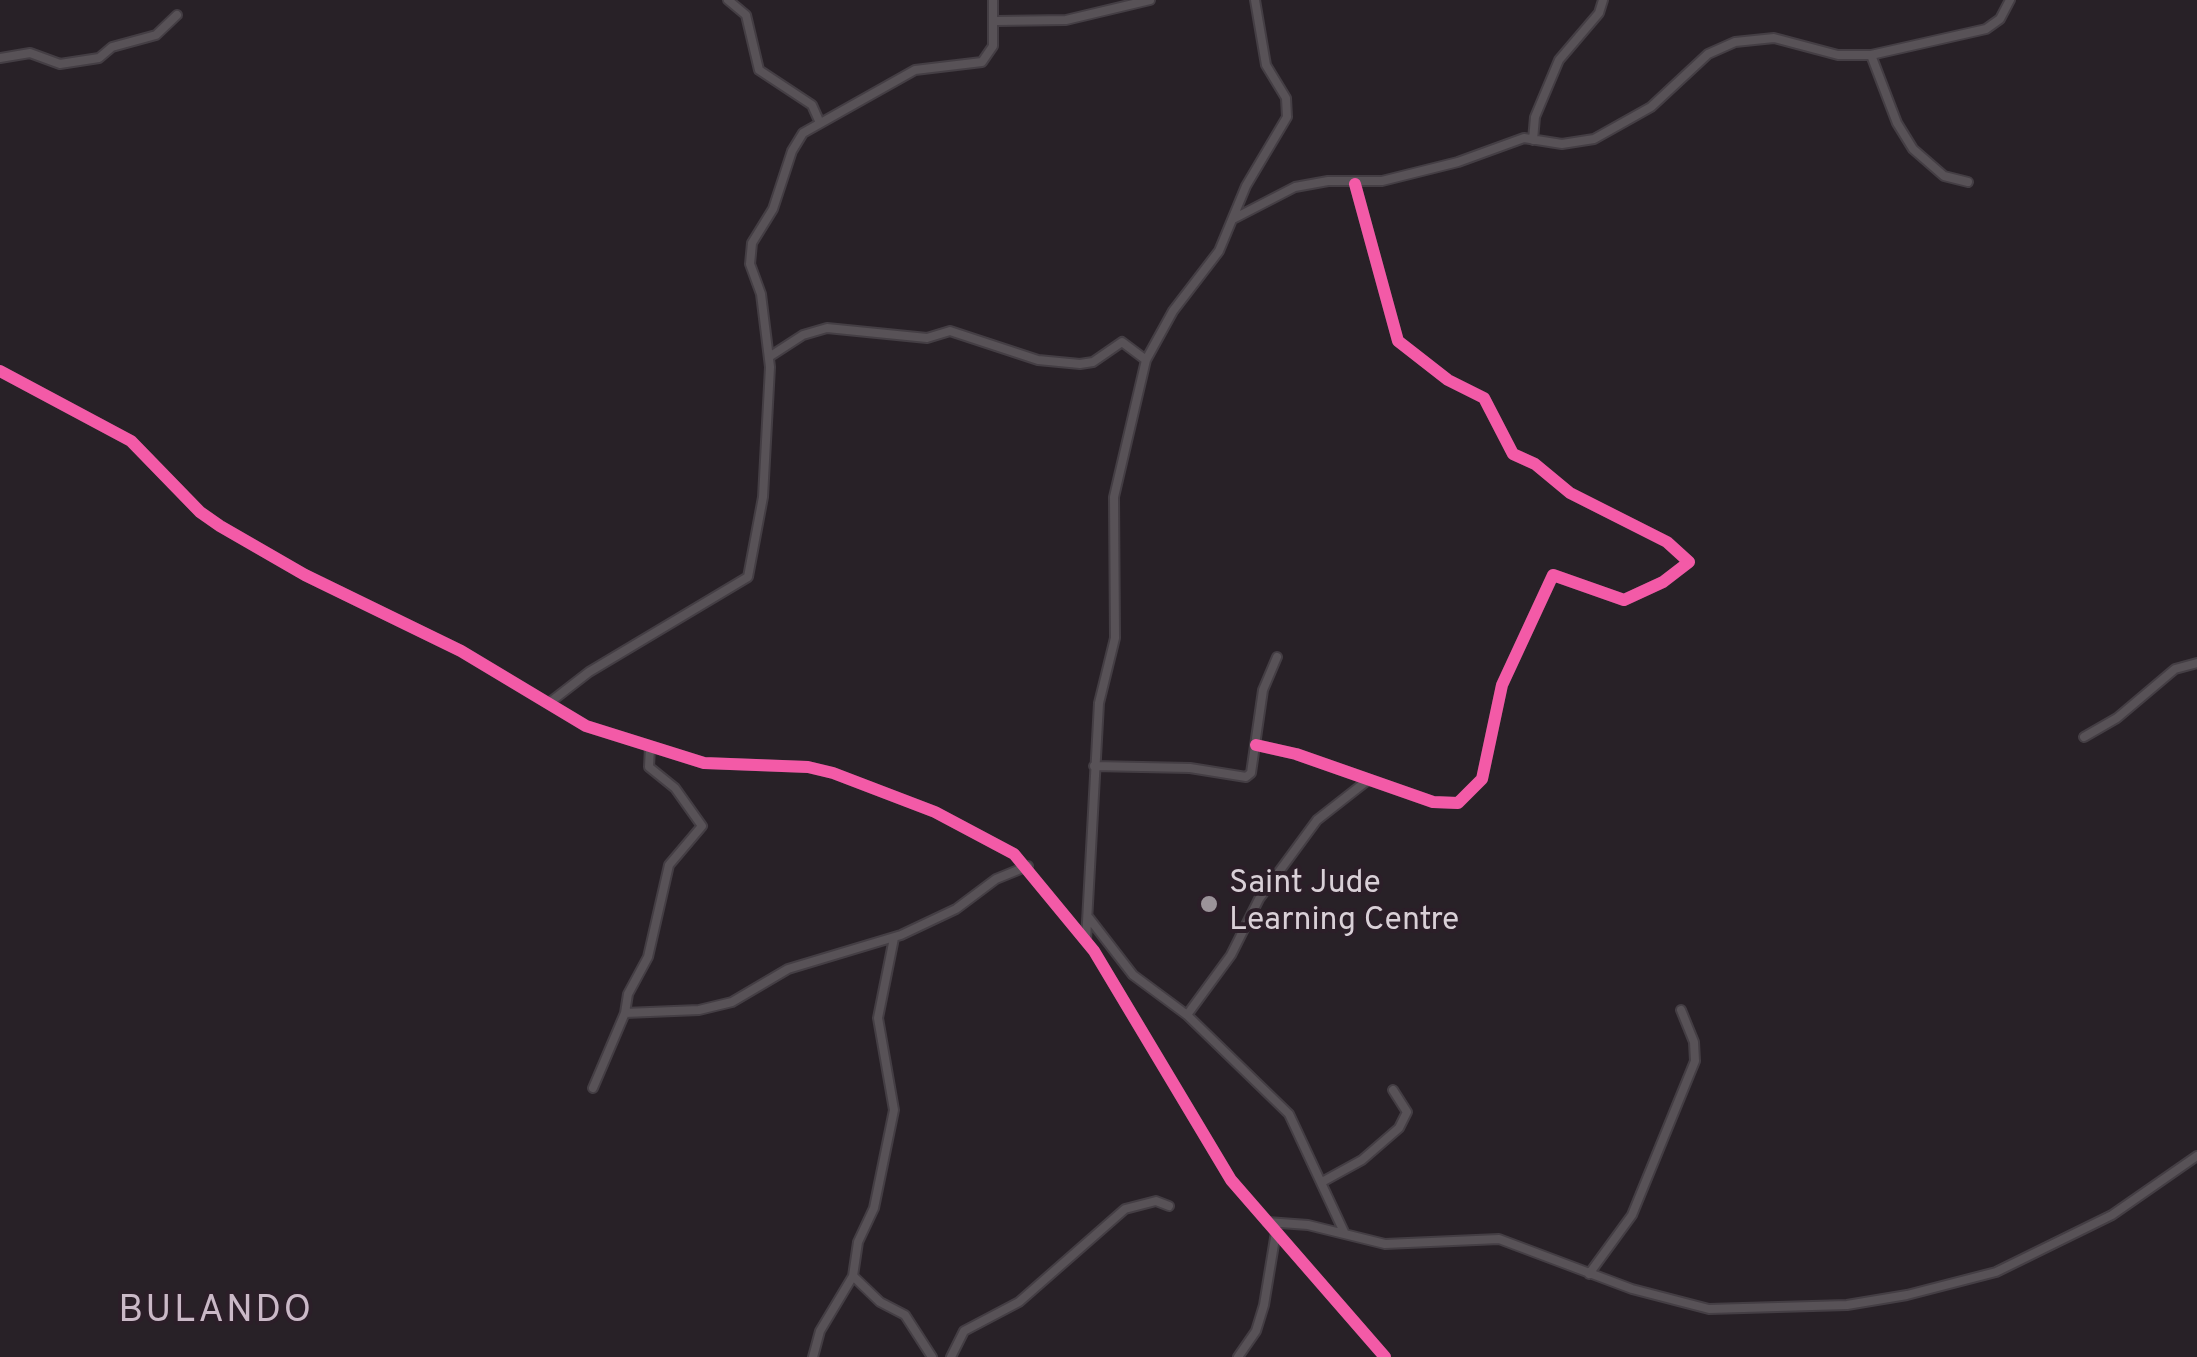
<!DOCTYPE html>
<style>
body{margin:0}
canvas{display:block;background:#282127}
</style>
<canvas width="2197" height="1357"></canvas>
<script>
const context = document.querySelector('canvas').getContext('2d');
context.lineJoin = 'round';
function shape(rows) {
  const path = new Path2D();
  for (const r of rows) {
    path.moveTo(r[0], r[1]);
    for (let i = 2; i < r.length; i += 2) path.lineTo(r[i], r[i + 1]);
  }
  return path;
}
function stroke(path, color, width, dash) {
  context.strokeStyle = color;
  context.lineWidth = width;
  context.lineCap = dash ? 'butt' : 'round';
  context.setLineDash(dash || []);
  context.stroke(path);
}
function label(font, color, halo, rows, align = 'center') {
  context.font = font + ' Overpass,sans-serif';
  context.lineWidth = 8;
  context.setLineDash([]);
  context.textBaseline = 'middle';
  context.strokeStyle = halo;
  context.fillStyle = color;
  for (const [text, x, y, turn = 0] of rows) {
    context.save();
    context.translate(x, y);
    context.rotate((+turn || 0) * Math.PI / 180);
    context.textAlign = isNaN(turn) ? turn : align;
    if (halo) context.strokeText(text, 0, 0);
    context.fillText(text, 0, 0);
    context.restore();
  }
}
const street = shape([
 [728,0,746,15,759,70,812,105,820,123],
 [996,21,1066,20,1150,0],
 [1871,55,1897,123,1913,149,1944,176,1968,182],
 [0,58,30,53,60,64,99,58,112,47,156,35,177,15],
 [1533,140,1535,117,1559,60,1599,13,1603,0],
 [1235,218,1295,187,1328,181,1382,181,1458,162,1524,138,1562,144,1594,139,1651,107,1708,54,1735,42,1774,38,1838,55,1871,55,1986,29,2000,19,2010,0],
 [769,357,803,335,827,328,927,338,950,331,1038,360,1080,364,1093,362,1122,342,1146,360],
 [0,371,131,441,200,512,220,526,305,575,461,651,586,726,704,763,808,767,833,773,935,812,1014,854,1094,951,1231,1180,1385,1357],
 [549,703,589,672,748,577,763,497,770,367,761,294,750,264,752,243,773,209,792,151,803,133,915,70,982,62,993,46,993,0],
 [2084,737,2117,718,2175,669,2197,663],
 [1256,745,1296,754,1433,802,1458,803,1482,779,1502,685,1553,575,1624,600,1663,582,1689,562,1667,542,1570,493,1535,464,1513,454,1484,398,1448,380,1398,341,1355,184],
 [1094,766,1190,768,1246,777,1251,773,1263,690,1277,657],
 [1089,918,1133,975,1187,1015,1289,1114,1344,1232],
 [894,938,878,1018,894,1110,874,1208,858,1242,853,1276,880,1302,905,1315,932,1357],
 [1086,940,1099,703,1115,638,1114,497,1146,360,1173,311,1219,251,1246,186,1287,117,1286,98,1266,65,1255,0],
 [625,1013,628,994,648,957,669,865,702,826,675,788,649,767,650,747],
 [1187,1015,1231,955,1259,899,1317,820,1368,780],
 [593,1088,625,1013,699,1010,732,1002,788,969,901,935,956,909,996,879,1028,866],
 [1322,1182,1362,1160,1399,1128,1407,1112,1393,1090],
 [1267,1222,1308,1225,1385,1244,1499,1239,1632,1289,1709,1309,1847,1305,1907,1295,1996,1272,2112,1215,2197,1156],
 [1589,1274,1632,1215,1695,1061,1694,1042,1681,1010],
 [813,1357,820,1331,853,1276],
 [951,1357,964,1331,1019,1302,1125,1209,1156,1201,1169,1206],
 [1238,1357,1256,1331,1264,1305,1276,1232]
]);
stroke(street, '#443e44', 12);
stroke(street, '#585257', 8);
stroke(shape([
 [0,371,131,441,200,512,220,526,305,575,461,651,586,726,704,763,808,767,833,773,935,812,1014,854,1094,951,1231,1180,1385,1357],
 [1256,745,1296,754,1433,802,1458,803,1482,779,1502,685,1553,575,1624,600,1663,582,1689,562,1667,542,1570,493,1535,464,1513,454,1484,398,1448,380,1398,341,1355,184]
]), '#f35aa7', 12);
for (const [x, y, r, color] of [
 [1209,904,10,"#9b9399"]
]) {
  const dot = new Path2D();
  dot.arc(x, y, r, 0, 2 * Math.PI);
  context.fillStyle = color;
  context.fill(dot);
  stroke(dot, '#2b1e28', 4);
}
label('32px', '#d9d0d7', '#2b1e28', [
 ["Saint Jude",1229,886],
 ["Learning Centre",1229,923]
], 'left');
context.letterSpacing = '2.5px';
label('38px', '#cab9c7', '#2b1e28', [
 ["BULANDO",216,1313]
]);
context.letterSpacing = '0px';
</script>
